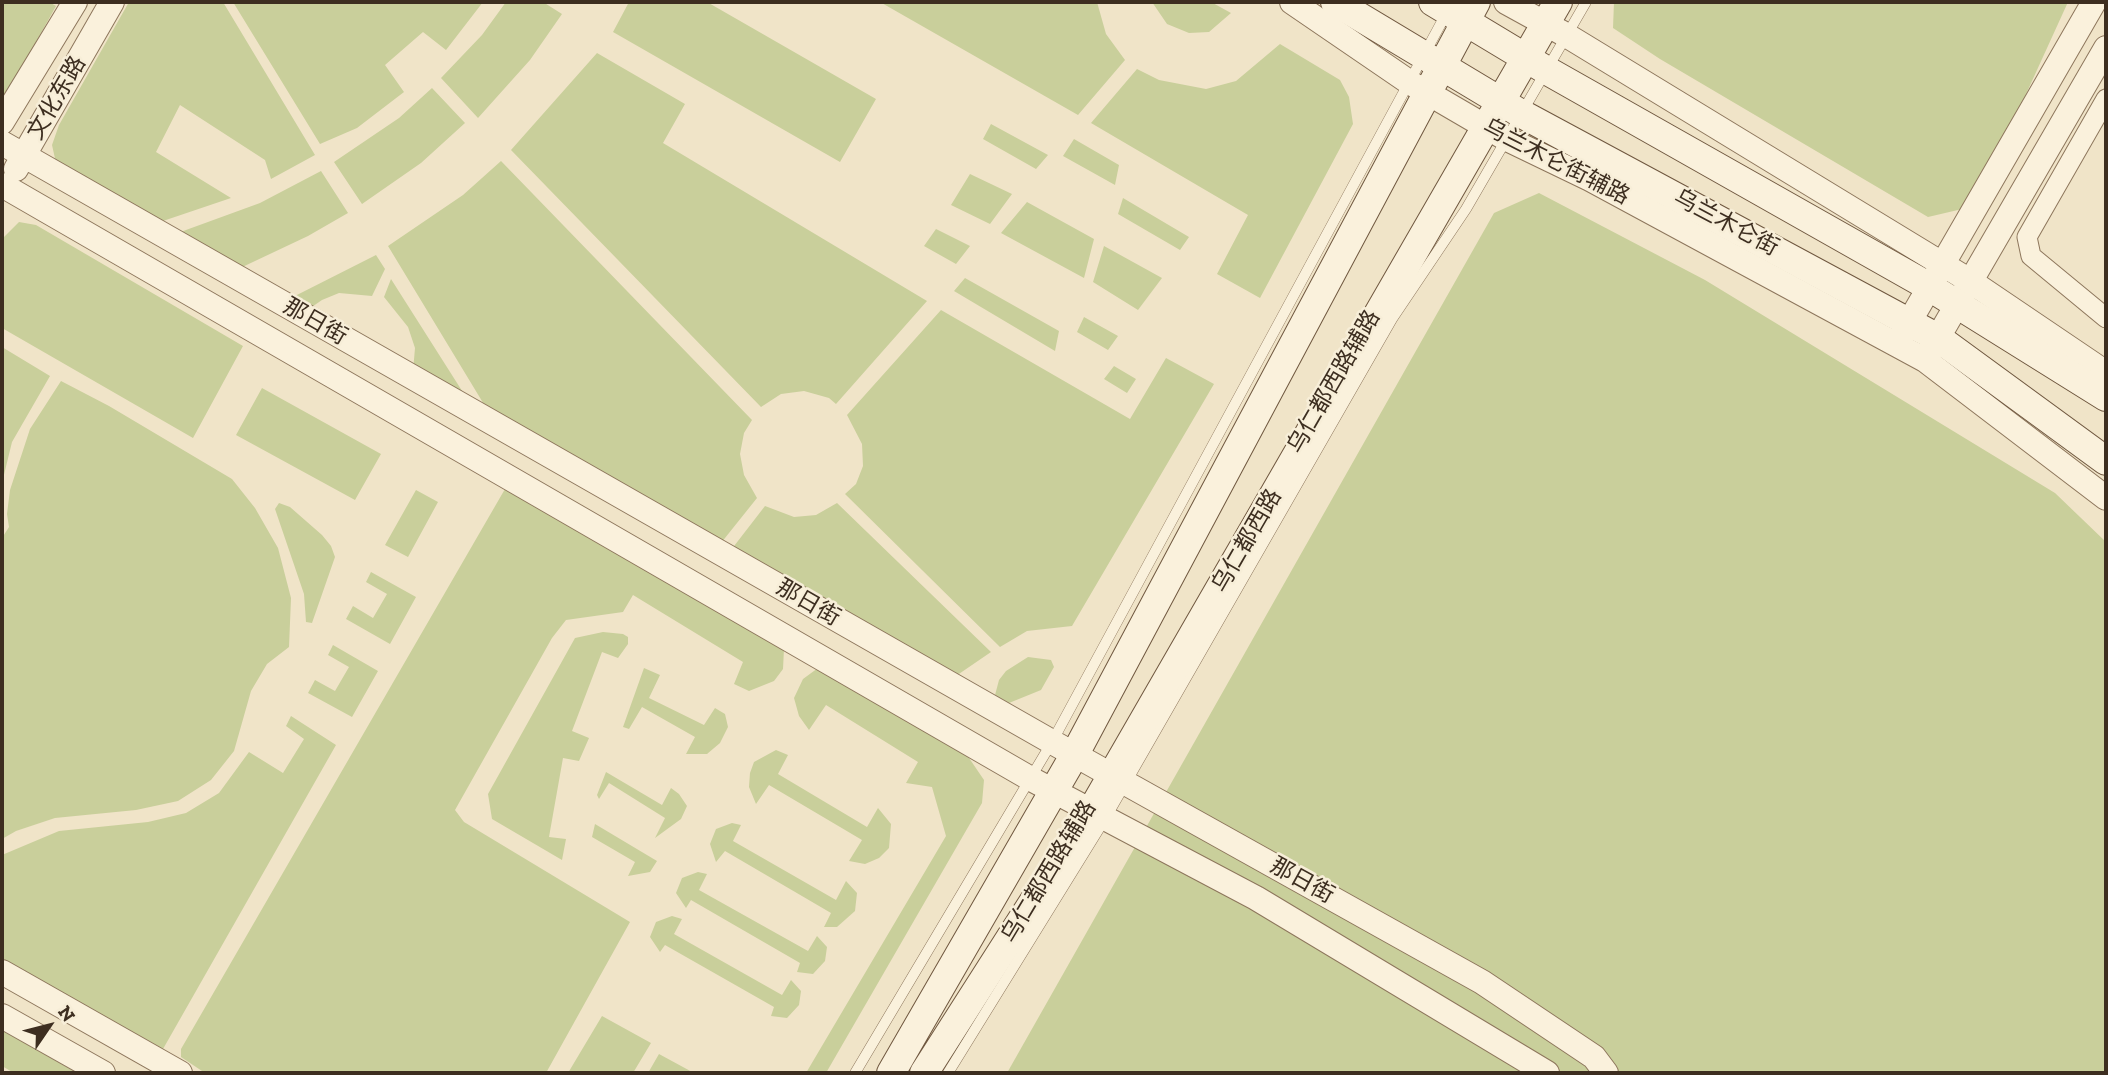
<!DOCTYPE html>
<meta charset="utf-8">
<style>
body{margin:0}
#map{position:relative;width:2108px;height:1075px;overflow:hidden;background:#f0e4c8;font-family:"Zilla Slab",serif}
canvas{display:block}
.frame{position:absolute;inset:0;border:4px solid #3d2e20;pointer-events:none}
.north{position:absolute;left:14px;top:991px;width:70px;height:70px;-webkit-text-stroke:5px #f7eed8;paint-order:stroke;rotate:55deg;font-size:19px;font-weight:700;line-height:28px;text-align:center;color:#3d2e20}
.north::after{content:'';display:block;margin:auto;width:24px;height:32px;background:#3d2e20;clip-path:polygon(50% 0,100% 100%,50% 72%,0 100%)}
</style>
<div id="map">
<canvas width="2108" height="1075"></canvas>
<div class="frame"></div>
<div class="north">N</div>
</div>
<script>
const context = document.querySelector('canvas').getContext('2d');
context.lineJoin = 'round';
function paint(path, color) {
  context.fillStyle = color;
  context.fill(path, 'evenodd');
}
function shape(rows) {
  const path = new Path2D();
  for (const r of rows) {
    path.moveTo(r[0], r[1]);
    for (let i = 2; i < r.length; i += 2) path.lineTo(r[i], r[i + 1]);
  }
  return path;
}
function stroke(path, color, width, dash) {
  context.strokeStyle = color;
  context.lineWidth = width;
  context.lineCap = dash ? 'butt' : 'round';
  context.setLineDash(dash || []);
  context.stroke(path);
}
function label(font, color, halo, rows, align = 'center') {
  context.font = font + ' "Zilla Slab","Noto Sans SC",serif';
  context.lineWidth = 5;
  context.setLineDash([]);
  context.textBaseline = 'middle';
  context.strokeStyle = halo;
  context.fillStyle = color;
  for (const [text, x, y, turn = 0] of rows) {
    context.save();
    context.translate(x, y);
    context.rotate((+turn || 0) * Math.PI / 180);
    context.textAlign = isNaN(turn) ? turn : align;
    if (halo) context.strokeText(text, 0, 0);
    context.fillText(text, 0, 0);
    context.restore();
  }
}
paint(shape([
 [2,2,49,2,56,6,2,104],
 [129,2,223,2,315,155,271,179,265,160,180,105,156,152,231,198,160,222,56,163,52,145,59,125],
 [233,2,483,2,446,50,423,32,385,65,404,92,357,128,320,144],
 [506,2,543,2,562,14,530,60,478,118,441,78,482,35],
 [629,2,707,2,876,99,840,162,613,32],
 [880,2,1097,2,1106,34,1125,60,1078,115],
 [1152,2,1211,2,1231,13,1209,32,1189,33,1167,24],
 [1614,2,2068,2,1975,206,1928,217,1660,59,1613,28],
 [1280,44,1340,80,1349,97,1353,124,1260,298,1217,274,1248,215,1091,123,1137,69,1159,80,1206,89,1236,81],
 [597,53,685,104,663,143,927,301,836,404,829,398,804,391,781,394,761,407,511,150],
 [432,88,465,123,421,163,362,204,334,162,399,118],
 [991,124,1048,155,1036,169,983,139],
 [1074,139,1119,165,1115,185,1063,156],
 [501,161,752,420,744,433,740,454,744,475,757,498,721,543,488,411,388,246,463,195],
 [321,171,348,213,308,236,236,270,175,234,260,203],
 [970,174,1012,194,990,224,951,205],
 [1539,193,1705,280,2055,493,2106,542,2106,1073,1007,1073,1494,213],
 [1123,198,1189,237,1180,250,1118,214],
 [1027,202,1094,239,1084,278,1001,233],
 [19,222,36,225,243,346,193,438,2,328,2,239],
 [936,229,970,246,956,264,924,246],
 [1104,246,1162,278,1138,310,1093,282],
 [376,255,385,269,372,296,339,293,322,300,306,311,287,300],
 [965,278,1059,331,1055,351,954,291],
 [391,279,471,405,413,371,415,348,408,327,384,297],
 [941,310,1130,419,1166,358,1214,384,1072,626,1027,631,1000,647,845,494,856,484,863,466,862,444,847,415],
 [1084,317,1118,336,1108,350,1077,332],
 [2,347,50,376,12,442,2,483],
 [1114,366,1136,379,1127,393,1104,379],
 [61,381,109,406,232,479,255,508,278,548,291,598,289,647,267,664,251,691,234,751,211,780,178,801,136,810,55,818,16,831,2,839,2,538,9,527,7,514,10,490,30,429],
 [262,388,381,454,355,500,236,435],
 [505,489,784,649,783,669,774,681,749,691,734,684,743,662,633,595,623,612,566,620,552,638,455,810,464,822,630,922,546,1073,205,1073,181,1057,181,1049],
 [416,490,438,502,408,557,385,545],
 [279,503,290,507,322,535,331,546,335,557,312,623,306,622,304,594,275,509],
 [837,503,991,652,953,678,731,550,765,506,794,517,816,515],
 [371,572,416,597,390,644,346,619,353,606,373,618,387,594,366,582],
 [603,632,623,634,628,637,628,644,618,658,602,652,572,731,589,738,579,761,563,758,549,837,566,839,562,860,492,819,488,794,575,638],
 [333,645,378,671,352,717,308,693,315,680,335,691,349,667,328,655],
 [1028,657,1051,660,1054,667,1041,690,1009,703,994,699,999,680,1006,671],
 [644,668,660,675,649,698,704,725,715,708,725,714,728,727,720,743,707,754,686,754,695,737,642,707,629,729,623,727],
 [818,668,967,755,984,780,982,803,826,1073,806,1073,946,836,932,787,906,783,918,762,826,705,809,730,799,716,794,698,803,679],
 [291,716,336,745,163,1049,2,959,2,855,59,831,148,822,186,813,219,793,249,752,283,773,304,739,286,726],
 [776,750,788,755,778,774,867,827,878,808,891,824,889,848,879,858,865,864,849,861,862,840,769,785,756,804,749,787,750,773,754,762],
 [606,772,662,805,671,788,679,794,687,806,681,819,655,838,665,818,609,783,599,799,597,795],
 [732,823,741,825,733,841,836,900,846,881,857,893,855,911,837,927,824,927,831,913,725,851,716,862,710,844,716,829],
 [595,824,657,861,650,872,628,876,635,862,592,837],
 [698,872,707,874,699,890,808,951,817,936,827,947,825,961,813,974,797,972,800,963,691,900,686,908,676,893,682,878],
 [672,916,682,919,674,934,782,995,791,980,801,991,799,1005,787,1018,771,1016,774,1007,665,945,660,952,650,937,656,922],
 [602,1016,651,1043,633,1073,568,1073],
 [2,1030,77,1073,14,1073,2,1066],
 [659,1054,694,1073,648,1073]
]), '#c9cf9b');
const service = shape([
 [855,1073,1052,742,1446,14],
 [948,1073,1105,819,1392,319,1466,209,1586,2]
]);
const minor = shape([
 [2106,99,2027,237,2031,256,2106,318]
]);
const tertiary = shape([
 [1292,2,1409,82,1505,138,1590,179,1925,360,2106,498],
 [1506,2,1566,35,1970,281,2106,373],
 [2,122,75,2],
 [2,143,1052,742,1482,982,1594,1057,1606,1073],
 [16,169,112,2],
 [2,185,1031,779,1256,898,1547,1073],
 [1900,338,2094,2],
 [1929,353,2106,48],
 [2,972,180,1073],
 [2,1016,103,1073]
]);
const secondary = shape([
 [1335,2,1520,113,1938,338,2106,461],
 [1433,2,1546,70,1928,286,2106,397],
 [891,1073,1075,754,1476,2],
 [924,1073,1092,810,1558,2]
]);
stroke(service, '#8d765c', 11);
stroke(minor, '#8d765c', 21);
stroke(tertiary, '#8d765c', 26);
stroke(secondary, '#6f573f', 30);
stroke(service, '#faf1dc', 10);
stroke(minor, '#faf1dc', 19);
stroke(tertiary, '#faf1dc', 24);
stroke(secondary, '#faf1dc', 28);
label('23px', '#3d2e20', '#f7eed8', [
 ["文化东路",57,98,-60],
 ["乌兰木仑街辅路",1556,162,27],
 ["乌兰木仑街",1726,223,28],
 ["那日街",315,322,30],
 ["乌仁都西路辅路",1334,382,-60],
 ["乌仁都西路",1247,541,-60],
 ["那日街",808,603,30],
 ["乌仁都西路辅路",1049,872,-59],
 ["那日街",1302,881,29]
]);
</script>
